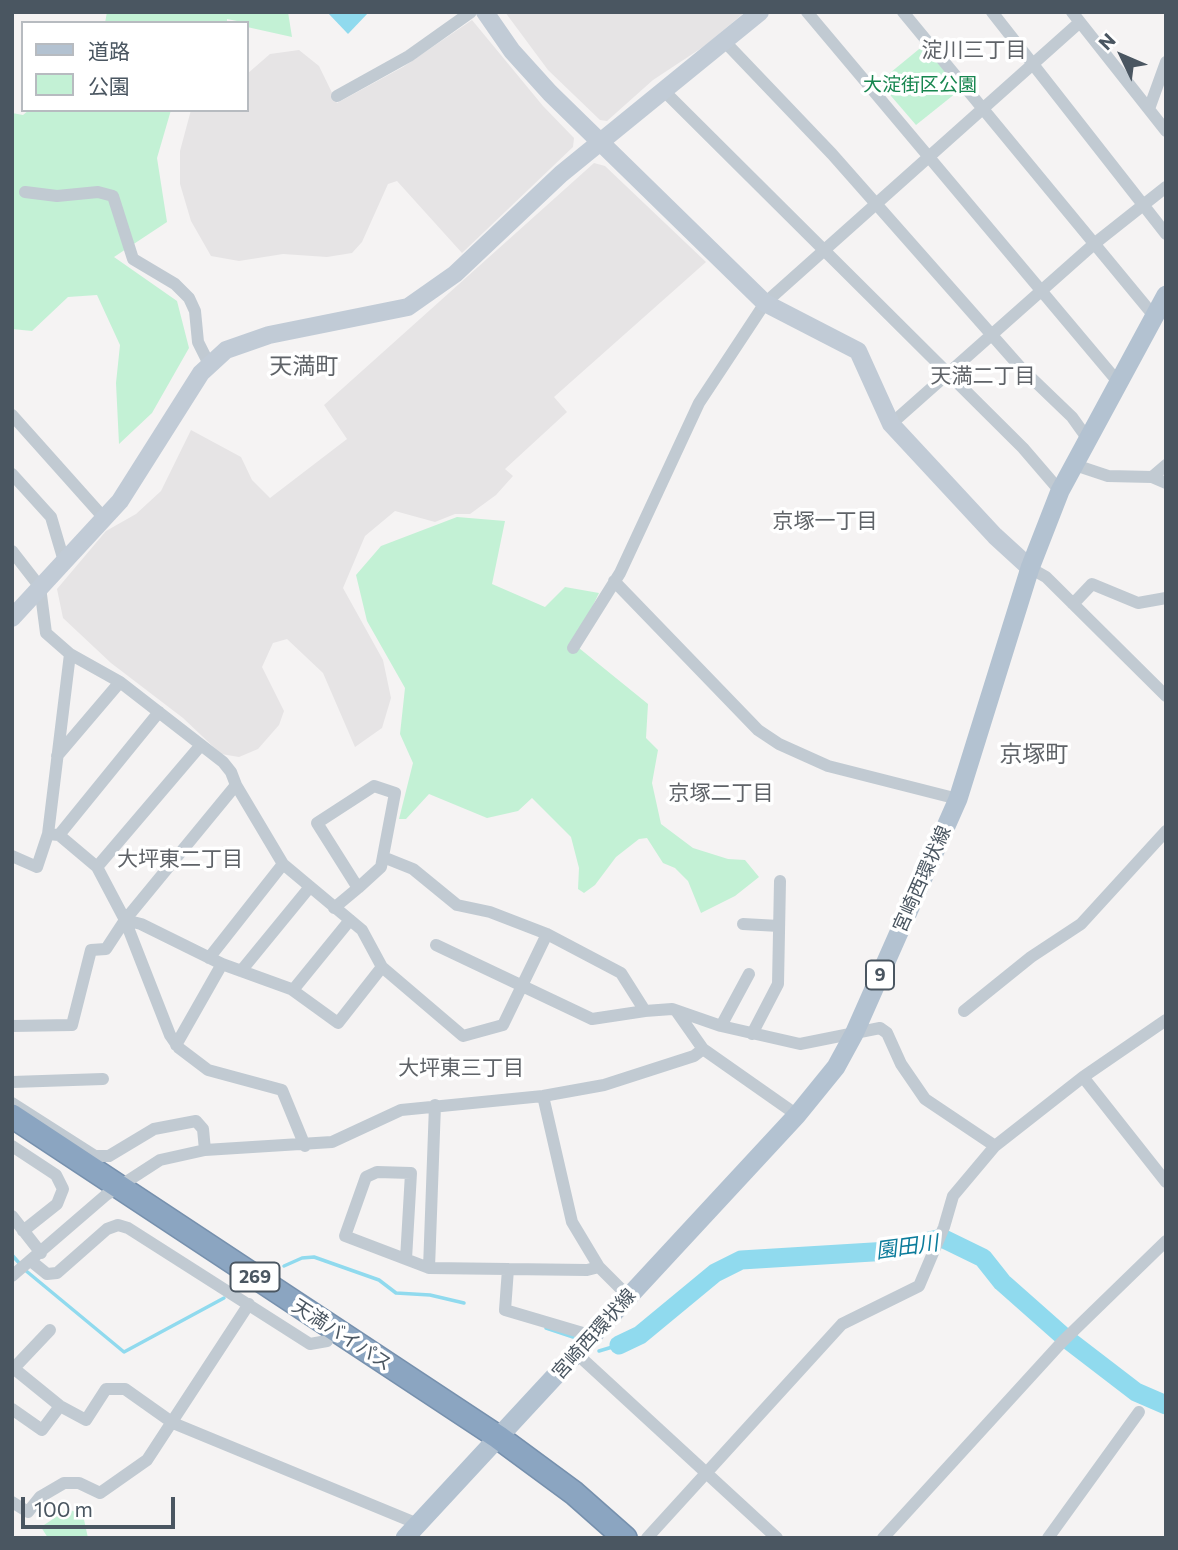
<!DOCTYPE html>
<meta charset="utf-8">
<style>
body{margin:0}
#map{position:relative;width:1178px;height:1550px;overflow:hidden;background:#f5f3f3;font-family:Commissioner,"Noto Sans JP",sans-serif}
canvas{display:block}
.frame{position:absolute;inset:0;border:14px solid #4a5661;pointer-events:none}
.legend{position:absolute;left:21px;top:21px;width:228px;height:91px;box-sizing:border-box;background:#fff;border:2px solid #b7bbc0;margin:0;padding:9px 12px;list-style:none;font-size:21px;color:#4a5661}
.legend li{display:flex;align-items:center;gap:14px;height:35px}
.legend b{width:35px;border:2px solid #b7bbc0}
.north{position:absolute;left:1087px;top:21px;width:70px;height:70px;-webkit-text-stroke:5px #fff;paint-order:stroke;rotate:314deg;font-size:19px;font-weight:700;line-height:28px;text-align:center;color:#4a5661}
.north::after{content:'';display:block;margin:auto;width:24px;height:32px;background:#4a5661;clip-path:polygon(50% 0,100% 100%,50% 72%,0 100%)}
.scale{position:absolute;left:21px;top:1497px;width:154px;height:32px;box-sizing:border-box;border:4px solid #4a5661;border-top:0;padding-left:9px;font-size:21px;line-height:24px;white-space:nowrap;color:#4a5661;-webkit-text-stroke:5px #fff;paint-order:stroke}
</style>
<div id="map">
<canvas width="1178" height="1550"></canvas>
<div class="frame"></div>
<ul class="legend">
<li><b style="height:9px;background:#b3c2d1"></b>道路</li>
<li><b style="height:19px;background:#c3f1d5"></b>公園</li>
</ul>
<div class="north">N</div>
<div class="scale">100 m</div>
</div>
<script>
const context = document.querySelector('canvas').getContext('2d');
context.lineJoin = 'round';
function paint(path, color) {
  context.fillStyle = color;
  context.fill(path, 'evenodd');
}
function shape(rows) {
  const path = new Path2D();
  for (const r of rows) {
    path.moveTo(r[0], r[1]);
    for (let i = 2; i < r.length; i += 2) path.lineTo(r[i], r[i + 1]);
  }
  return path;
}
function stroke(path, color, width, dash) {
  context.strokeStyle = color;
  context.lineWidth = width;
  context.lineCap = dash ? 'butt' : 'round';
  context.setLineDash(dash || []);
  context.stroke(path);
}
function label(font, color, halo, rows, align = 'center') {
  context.font = font + ' Commissioner,"Noto Sans JP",sans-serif';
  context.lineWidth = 7;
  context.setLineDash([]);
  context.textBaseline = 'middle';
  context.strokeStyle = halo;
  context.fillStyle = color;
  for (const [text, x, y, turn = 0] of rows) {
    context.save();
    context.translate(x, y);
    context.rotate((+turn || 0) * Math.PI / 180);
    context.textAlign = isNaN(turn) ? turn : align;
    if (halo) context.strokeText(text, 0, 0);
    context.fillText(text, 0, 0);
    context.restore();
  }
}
paint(shape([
 [505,12,745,12,706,45,653,80,607,121,600,120,548,70],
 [472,20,543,106,574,138,573,147,462,253,397,181,388,184,362,242,352,253,327,257,283,254,239,261,211,256,191,221,180,184,180,151,191,110,247,110,247,74,270,54,299,50,319,66,337,103,403,67],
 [594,163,605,166,706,262,554,397,567,412,505,469,513,476,496,495,470,514,455,514,435,522,395,511,365,536,343,588,383,660,391,698,382,728,355,747,323,673,287,639,273,643,262,667,284,711,279,725,258,749,239,757,221,754,183,718,111,663,63,618,57,589,106,531,136,514,161,491,191,430,241,457,252,480,270,498,347,439,324,405]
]), '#e6e4e5');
paint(shape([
 [107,12,288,12,292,37,247,27,247,23,227,19,227,23,105,23],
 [924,45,961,89,916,125,879,82],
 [29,110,171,110,157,158,167,222,114,257,177,301,189,348,152,413,119,444,116,383,120,345,97,295,68,297,32,331,12,329,12,113,23,115],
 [457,517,505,521,492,584,545,607,565,587,599,593,574,644,648,704,646,738,658,750,652,783,661,824,693,848,728,859,745,860,759,877,735,896,701,913,688,881,675,868,663,863,647,838,639,839,616,857,595,885,584,893,578,889,579,868,571,837,532,798,518,811,487,818,429,794,406,819,399,819,413,763,400,734,405,688,367,621,356,575,381,546],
 [68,1509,83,1515,88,1538,48,1538,41,1527]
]), '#c3f1d5');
paint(shape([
 [327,12,369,12,348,34]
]), '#90daee');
stroke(shape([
 [12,1255,20,1264],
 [284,1266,302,1258,314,1257,379,1280,396,1293,430,1295,464,1303],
 [25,1270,124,1352,224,1298],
 [546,1328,573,1337],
 [599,1351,619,1345]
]), '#90daee', 3.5);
stroke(shape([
 [619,1345,640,1335,715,1273,741,1260,889,1251,942,1238,983,1258,1002,1282,1063,1336,1136,1392,1166,1405]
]), '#90daee', 19);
const highway = shape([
 [12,1116,498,1437,574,1493,625,1538]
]);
stroke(highway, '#7690ad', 26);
stroke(shape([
 [807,12,1118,382],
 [903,12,1154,316],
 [992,12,1166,234],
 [1072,12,1166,131],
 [725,42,832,154,1021,368,1072,417,1087,438],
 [663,90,1023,448,1060,491],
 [337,96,409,56,471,12],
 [1149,109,1166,62],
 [25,192,57,196,98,192,113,196,133,259,175,284,189,298,195,311,198,342,209,364],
 [12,415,104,518],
 [891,424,1094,244,1166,187],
 [1072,464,1108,476,1152,477,1166,483],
 [12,474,51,517,64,561],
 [1152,477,1166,465],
 [12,551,40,587,46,633,70,654,120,682,223,762,231,772,236,785,283,864,362,930,382,967,463,1036,503,1025,547,934],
 [1030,568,1046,577,1166,696],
 [614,581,758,730,779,744,828,766,958,799],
 [1073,604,1092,584,1138,603,1166,598],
 [573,648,620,573,699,403,765,303,1080,22],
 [70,654,48,834,59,835,97,867,125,920,170,1035,179,1048,208,1070,282,1090,305,1146],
 [57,756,120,682],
 [59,835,159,712],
 [12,856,37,867,48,834],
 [383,857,413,869,457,905,490,912,547,934,621,973,645,1011,672,1009,721,1026,800,1044,880,1028,887,1033,901,1064,925,1099,995,1146],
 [97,867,201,745],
 [334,908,358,888,381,867,395,793,374,786,317,823,358,888],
 [125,920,141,924,222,964,291,989,338,1023,382,967],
 [743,924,779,926],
 [436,945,592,1019,645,1011],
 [209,958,283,864],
 [241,971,309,888],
 [293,990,350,920],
 [964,1011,1031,957,1081,924,1166,831],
 [677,1012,703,1049,797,1115],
 [12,1026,72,1025,91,950,106,949,125,920,236,785],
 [721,1026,749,974],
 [752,1034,778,984,780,881],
 [176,1045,222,964],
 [1083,1077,1166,1182],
 [12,1082,103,1079],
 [543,1096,572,1222,599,1267,628,1296],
 [12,1103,95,1156,109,1156,154,1129,196,1121,203,1129,205,1150],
 [435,1105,429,1268,587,1270,599,1267],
 [12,1146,56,1175,63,1189,57,1204,23,1231],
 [12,1216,41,1253],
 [406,1259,411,1173,377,1172,366,1177,345,1236,429,1268],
 [31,1261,47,1274,57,1273,107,1229,118,1225,128,1228,310,1344,327,1341],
 [508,1269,505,1310,593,1336],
 [12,1276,106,1195,160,1160,205,1150,332,1142,401,1110,543,1096,604,1085,694,1056,703,1049],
 [577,1354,777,1538],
 [12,1367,60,1406,86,1420,106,1389,125,1389,173,1423,418,1524],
 [14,1368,50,1330],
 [12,1409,42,1430,60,1406],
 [12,1502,28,1512,40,1497,64,1483,79,1483,100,1493,147,1460,249,1304],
 [647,1538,842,1324,919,1286,944,1227,953,1196,995,1146,1083,1077,1166,1020],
 [883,1538,1062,1342,1166,1241],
 [1048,1538,1139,1412]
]), '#c1cad2', 12);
stroke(shape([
 [485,12,512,51,550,93,765,303,858,351,891,424,995,536,1030,568],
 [12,618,120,501,201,373,226,350,269,335,408,307,455,274,561,174,760,12]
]), '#c1cbd6', 18);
stroke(shape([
 [405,1538,797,1115,836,1067,854,1034,958,799,1030,568,1060,491,1166,295]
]), '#b3c2d1', 19);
stroke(highway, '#8ba5c1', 23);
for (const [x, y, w] of [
 [880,975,28],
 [255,1277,49]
]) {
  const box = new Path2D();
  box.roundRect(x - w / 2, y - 14.5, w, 29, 5);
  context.fillStyle = '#fff';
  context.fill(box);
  stroke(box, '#4a5661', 2);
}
label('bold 18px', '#4a5661', null, [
 ["9",880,975],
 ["269",255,1277]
]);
label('19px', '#17864f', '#fff', [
 ["大淀街区公園",920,85]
]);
label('19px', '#4a5661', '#fff', [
 ["宮崎西環状線",922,879,-66],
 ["宮崎西環状線",594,1334,-48],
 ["天満バイパス",342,1335,33]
]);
label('21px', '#5f6368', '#fff', [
 ["淀川三丁目",974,50],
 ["天満二丁目",983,376],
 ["京塚一丁目",825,521],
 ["京塚二丁目",721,793],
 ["大坪東二丁目",180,859],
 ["大坪東三丁目",461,1068]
]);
label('italic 21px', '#0c7c9b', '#fff', [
 ["園田川",907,1247,-8]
]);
label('23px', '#5f6368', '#fff', [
 ["天満町",304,366],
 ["京塚町",1034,754]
]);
</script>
